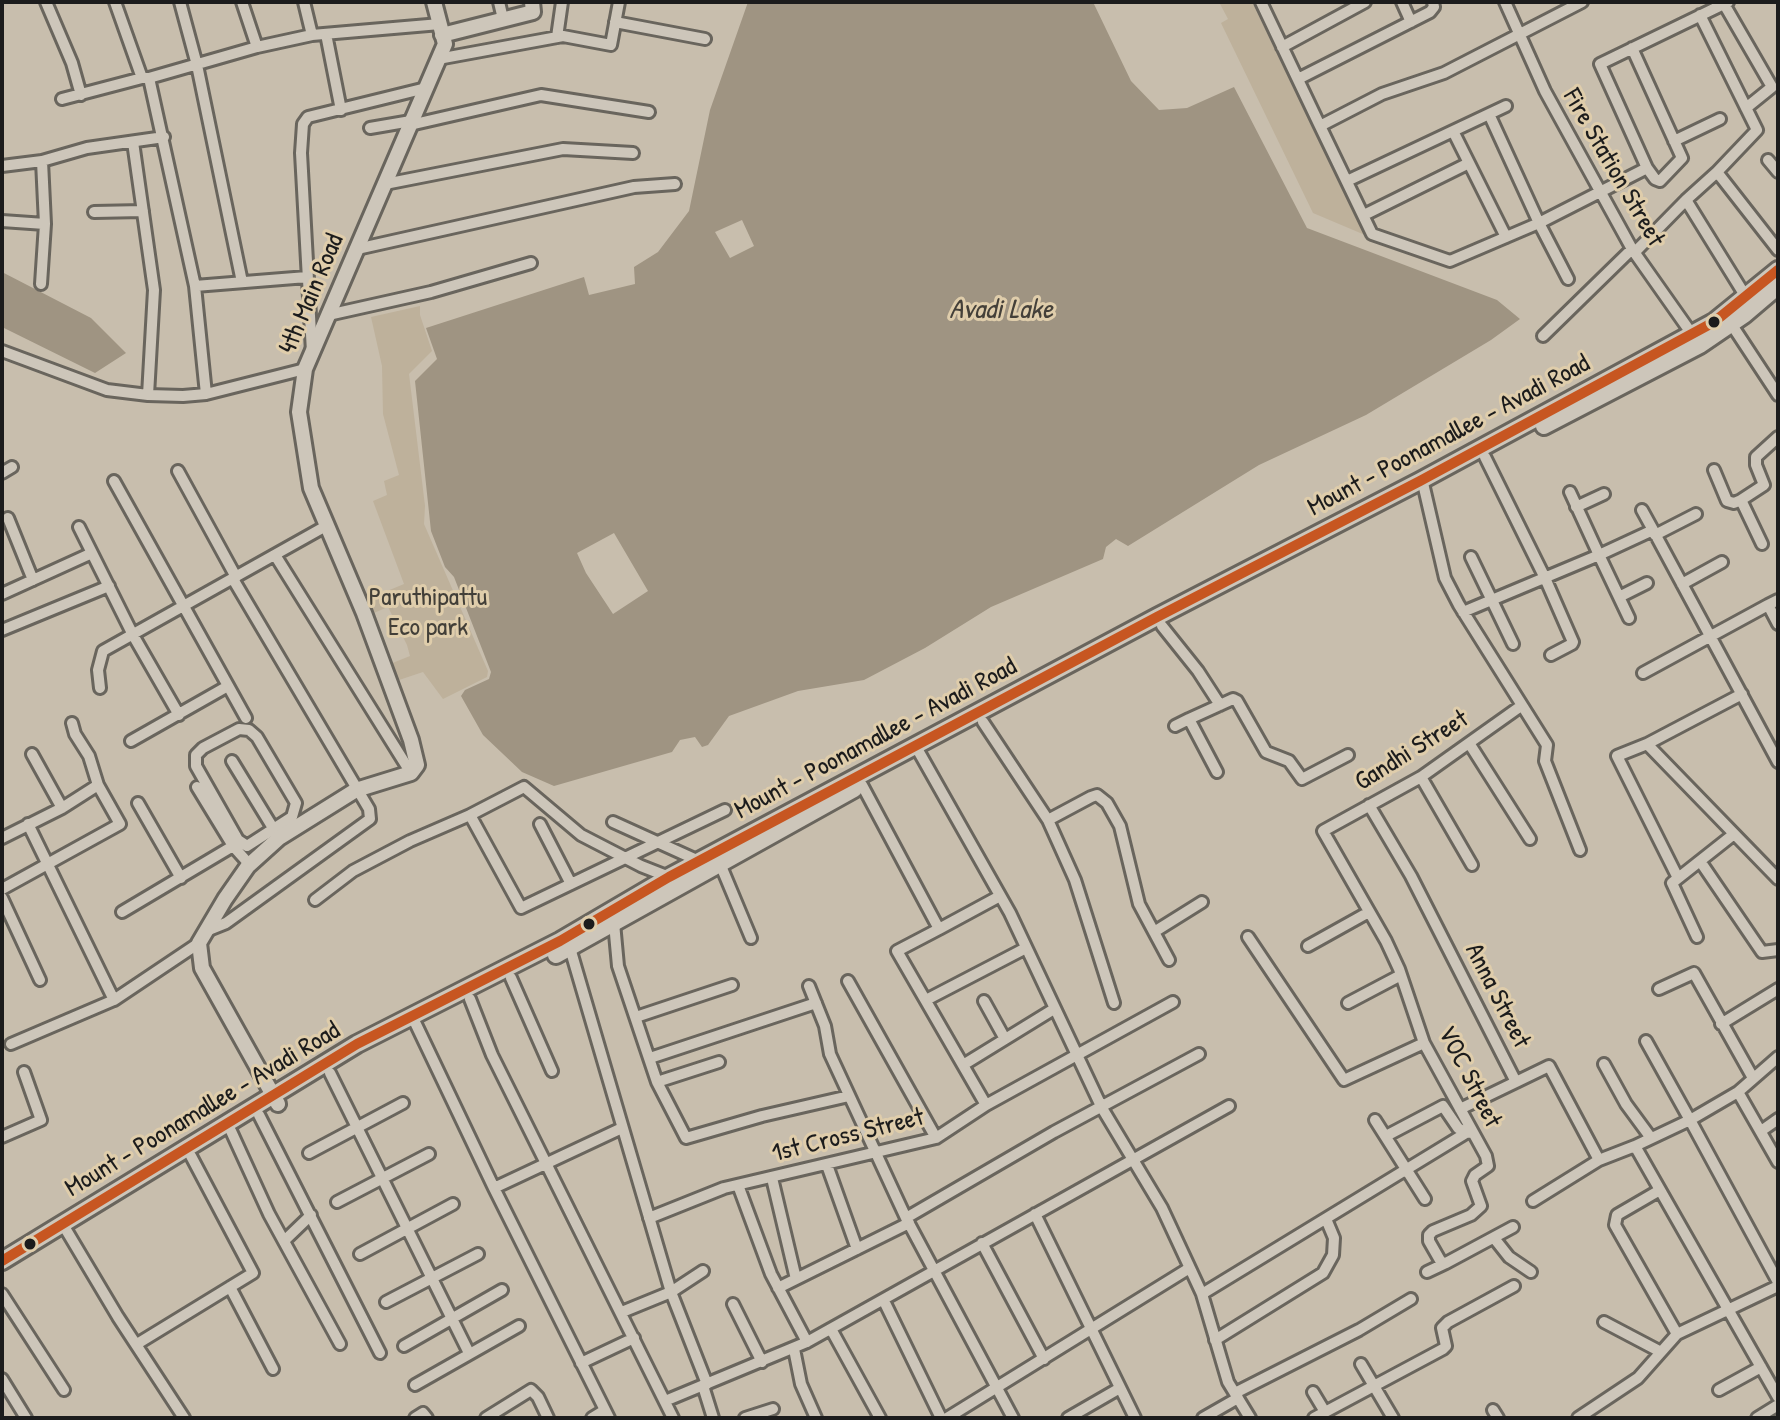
<!DOCTYPE html>
<style>
body{margin:0}
#map{position:relative;width:1780px;height:1420px;overflow:hidden;background:#c8bead;font-family:"Patrick Hand",sans-serif}
canvas{display:block}
.frame{position:absolute;inset:0;border:4px solid #1c1c1c;pointer-events:none}
</style>
<div id="map">
<canvas width="1780" height="1420"></canvas>
<div class="frame"></div>
</div>
<script>
const context = document.querySelector('canvas').getContext('2d');
context.lineJoin = 'round';
function paint(path, color) {
  context.fillStyle = color;
  context.fill(path, 'evenodd');
}
function shape(rows) {
  const path = new Path2D();
  for (const r of rows) {
    path.moveTo(r[0], r[1]);
    for (let i = 2; i < r.length; i += 2) path.lineTo(r[i], r[i + 1]);
  }
  return path;
}
function stroke(path, color, width, dash) {
  context.strokeStyle = color;
  context.lineWidth = width;
  context.lineCap = dash ? 'butt' : 'round';
  context.setLineDash(dash || []);
  context.stroke(path);
}
function label(font, color, halo, rows, align = 'center') {
  context.font = font + ' "Patrick Hand",sans-serif';
  context.lineWidth = 6;
  context.setLineDash([]);
  context.textBaseline = 'middle';
  context.strokeStyle = halo;
  context.fillStyle = color;
  for (const [text, x, y, turn = 0] of rows) {
    context.save();
    context.translate(x, y);
    context.rotate((+turn || 0) * Math.PI / 180);
    context.textAlign = isNaN(turn) ? turn : align;
    if (halo) context.strokeText(text, 0, 0);
    context.fillText(text, 0, 0);
    context.restore();
  }
}
paint(shape([
 [1219,2,1252,2,1365,235,1313,213,1221,23,1228,19],
 [420,306,420,315,432,351,409,374,425,506,424,524,488,671,487,677,443,699,423,672,396,681,390,664,410,656,407,645,388,607,369,615,363,601,404,584,373,501,387,495,384,481,399,475,383,414,382,366,371,317]
]), '#beb19b');
paint(shape([
 [748,2,1093,2,1131,81,1159,110,1187,108,1234,87,1307,228,1497,300,1520,319,1491,340,1366,415,1259,465,1128,546,1116,539,1106,547,1103,559,991,607,925,648,864,680,798,691,729,716,708,745,702,747,695,737,680,740,672,752,554,786,522,772,483,735,461,696,465,690,489,679,491,672,454,577,445,567,431,531,415,381,437,359,426,328,584,277,589,295,635,284,634,267,658,252,689,211,710,110],
 [742,220,754,246,730,258,715,232],
 [614,533,648,591,613,614,586,573,577,553],
 [2,272,91,318,126,353,95,373,2,327]
]), '#9f9482');
const street = shape([
 [46,2,72,63,81,95],
 [115,2,142,78],
 [180,2,197,65,242,282],
 [242,2,257,47],
 [304,2,312,35],
 [499,2,503,19],
 [1261,2,1320,126,1382,94,1444,73,1582,2],
 [1402,2,1411,22],
 [1505,2,1545,91,1632,249,1694,337],
 [1724,4,1772,87,1746,108],
 [1700,15,1757,130,1717,172],
 [615,22,705,39],
 [326,34,341,110],
 [557,37,562,2],
 [1282,47,1365,2],
 [1632,48,1682,158,1660,181,1655,179,1647,168],
 [438,59,563,36,611,45,619,2],
 [149,78,195,286,206,394],
 [1298,79,1430,12,1434,7,1433,2],
 [62,99,142,78,149,78,257,47,312,35,440,24],
 [1489,114,1539,223,1568,279],
 [410,125,541,95,649,112],
 [1320,126,1372,234,1450,261,1539,223,1647,168,1600,64,1728,2],
 [370,128,411,121],
 [1453,131,1506,237],
 [1674,141,1720,119],
 [133,142,154,290,148,395],
 [1768,160,1778,172],
 [2,166,42,161,87,148,164,137],
 [1347,181,1506,106],
 [385,184,563,149,633,153],
 [94,212,143,211],
 [1364,215,1469,163],
 [2,221,45,224],
 [357,249,634,187,675,184],
 [1634,253,1686,200],
 [41,284,45,224,42,161],
 [195,286,307,277],
 [1746,297,1686,200,1717,172,1778,250],
 [328,315,431,292,531,263],
 [1728,319,1778,395],
 [1543,336,1632,249],
 [2,351,107,390,148,395,183,396,206,394,305,369],
 [312,352,301,153,303,124,308,117,426,88],
 [1485,457,1545,578,1573,642,1572,644,1551,655],
 [1714,470,1727,501,1734,503,1741,500],
 [178,471,236,577],
 [2,473,12,467],
 [1422,479,1445,578,1459,605,1547,745,1545,761,1580,850],
 [114,481,246,718],
 [1570,492,1599,555,1653,530,1778,762],
 [1576,507,1604,494],
 [1642,510,1653,530],
 [8,518,33,580],
 [79,527,133,635,179,715],
 [1655,535,1696,514],
 [1762,544,1741,500,1764,485,1756,465,1756,457,1778,437],
 [275,555,411,773],
 [1471,557,1513,644],
 [1682,584,1722,562],
 [2,594,92,553],
 [1619,597,1647,583],
 [1778,600,1768,605,1778,624],
 [1463,612,1599,555,1629,618],
 [1162,626,1198,671,1220,705],
 [2,630,109,586],
 [1643,673,1768,605],
 [100,688,98,670,103,651,326,526],
 [1742,694,1647,744,1778,879],
 [983,722,1048,820,1091,797,1097,795,1107,803,1120,826,1139,904,1169,960],
 [1175,726,1189,719],
 [239,729,249,730,257,737,296,803,292,817,247,846,238,840,196,766,196,755,203,748,239,729],
 [131,741,228,686],
 [1469,743,1530,839],
 [1647,744,1617,756,1678,878],
 [915,745,1010,913,1102,1108,1162,1208,1202,1294,1228,1382,1250,1418],
 [32,754,62,808],
 [232,761,276,833],
 [1217,772,1189,719,1233,699,1237,701,1266,752,1289,761,1302,779,1348,755],
 [1421,777,1472,865],
 [862,785,939,929,1000,896],
 [197,787,233,846,250,865],
 [138,803,181,878],
 [1369,805,1411,876,1516,1082,1549,1066,1599,1160],
 [470,815,524,787,581,835,641,866,669,877],
 [1048,820,1075,880,1114,1003],
 [613,822,699,861],
 [28,824,114,1000],
 [540,824,571,884],
 [2,838,62,808,98,785,89,756,75,734,72,723],
 [1700,861,1762,952,1778,950],
 [721,866,751,938],
 [2,889,120,824,98,785],
 [2,898,40,980],
 [315,900,353,871,410,841,470,815,521,908,725,810],
 [122,912,233,846],
 [614,923,618,966,657,1082,686,1138,762,1116,849,1096],
 [939,929,897,951,986,1105],
 [206,931,226,923,370,819,369,809,233,579],
 [1154,932,1202,902],
 [1248,937,1344,1080,1424,1043],
 [1697,937,1672,883,1734,834],
 [1308,946,1369,912],
 [570,948,671,1292,622,1312],
 [511,978,552,1071],
 [848,981,936,1138],
 [809,986,825,1026,830,1054,906,1218,1013,1418],
 [1659,989,1694,973,1753,1078],
 [470,999,492,1055,673,1418],
 [926,1000,1026,948],
 [984,1001,1005,1039],
 [1348,1003,1401,975],
 [412,1016,494,1188,609,1418],
 [636,1017,732,985],
 [1721,1024,1778,989],
 [1646,1041,1690,1120,1738,1092,1778,1162],
 [11,1044,114,1000,199,943],
 [650,1058,816,1003],
 [1604,1064,1626,1104,1651,1138],
 [963,1065,1054,1009],
 [330,1073,469,1353],
 [657,1082,719,1062],
 [1738,1092,1778,1057],
 [1460,1109,1516,1082],
 [259,1115,380,1353],
 [1375,1120,1425,1199],
 [231,1131,269,1214,340,1344],
 [1761,1131,1778,1119],
 [1386,1136,1443,1106,1458,1128,1466,1133,1471,1132],
 [2,1137,41,1120,24,1072],
 [1635,1146,1690,1120,1778,1282],
 [309,1153,403,1103],
 [827,1165,857,1249],
 [772,1178,796,1279],
 [738,1185,771,1274,807,1342],
 [494,1188,622,1128],
 [1660,1190,1617,1215,1615,1225,1677,1334],
 [1533,1201,1599,1160,1635,1146,1778,1397],
 [337,1202,429,1154],
 [1035,1214,1135,1418],
 [649,1218,724,1188,936,1138,986,1105,1173,1002],
 [906,1218,1054,1132,1199,1054],
 [62,1223,118,1317,184,1418],
 [1513,1227,1446,1263,1441,1262,1429,1241,1429,1235,1433,1231,1471,1215,1481,1206,1472,1181,1475,1175,1488,1166,1486,1156,1424,1043,1399,969,1386,941,1323,831,1421,777,1521,706],
 [1494,1238,1509,1257,1531,1272],
 [284,1241,311,1215],
 [982,1243,1044,1359],
 [360,1254,453,1204],
 [703,1271,671,1292,707,1384],
 [1427,1272,1446,1263],
 [230,1287,273,1369],
 [778,1288,909,1223],
 [2,1294,64,1390],
 [1202,1294,1466,1133],
 [884,1301,941,1418],
 [386,1302,478,1254],
 [733,1304,762,1362],
 [1604,1322,1661,1352],
 [831,1329,880,1418],
 [1215,1340,1323,1273,1333,1255,1334,1238,1326,1219],
 [137,1344,253,1273,191,1156],
 [404,1346,502,1290],
 [794,1349,801,1384,816,1418],
 [581,1363,634,1338],
 [1361,1364,1393,1418],
 [2,1379,26,1418],
 [415,1385,519,1326],
 [703,1386,713,1418],
 [1719,1390,1761,1367],
 [1313,1392,1325,1412],
 [1235,1393,1359,1330,1411,1299],
 [665,1401,807,1342,1229,1106],
 [1493,1410,1498,1418],
 [415,1418,423,1413,427,1418],
 [486,1418,531,1390,538,1397,548,1418],
 [592,1418,605,1410],
 [745,1418,773,1409],
 [947,1418,1188,1269],
 [1068,1418,1120,1388],
 [1203,1418,1238,1398],
 [1314,1418,1443,1349,1446,1346,1442,1328,1448,1322,1514,1286],
 [1578,1418,1638,1378,1677,1334,1778,1286],
 [1757,1418,1778,1405]
]);
const secondary = shape([
 [442,35,533,12,532,2],
 [278,1104,202,968,199,943,225,899,248,866,279,838,356,790,411,773,417,765,411,740,364,613,311,488,299,412,305,369,445,44,434,2]
]);
const primary = shape([
 [1544,426,1700,345,1744,315,1778,286],
 [556,955,854,789],
 [2,1261,357,1044,560,941,669,877,1157,617,1420,481,1714,322,1778,270]
]);
stroke(street, '#69655d', 16);
stroke(secondary, '#69655d', 20);
stroke(primary, '#69655d', 22);
stroke(street, '#cdc6ba', 10);
stroke(secondary, '#cdc6ba', 14);
stroke(primary, '#cdc6ba', 16);
stroke(shape([
 [2,1261,357,1044,560,941,669,877,1157,617,1420,481,1714,322,1778,270]
]), '#c75621', 10);
for (const [x, y, r, color] of [
 [1714,322,7,"#1c1c1c"],
 [589,924,7,"#1c1c1c"],
 [30,1244,7,"#1c1c1c"]
]) {
  const dot = new Path2D();
  dot.arc(x, y, r, 0, 2 * Math.PI);
  context.fillStyle = color;
  context.fill(dot);
  stroke(dot, '#dfcdab', 3);
}
label('26px', '#1c1c1c', '#dfcdab', [
 ["Fire Station Street",1613,168,60],
 ["4th Main Road",312,294,-67],
 ["Mount - Poonamallee - Avadi Road",1449,436,-28],
 ["Mount - Poonamallee - Avadi Road",876,739,-28],
 ["Gandhi Street",1412,751,-32],
 ["Anna Street",1497,996,63],
 ["VOC Street",1469,1077,63],
 ["Mount - Poonamallee - Avadi Road",203,1110,-31],
 ["1st Cross Street",848,1136,-14]
]);
label('26px', '#423f38', '#dfcdab', [
 ["Paruthipattu",428,598],
 ["Eco park",428,628]
]);
label('italic 28px', '#444039', '#dfcdab', [
 ["Avadi Lake",1001,311]
]);
</script>
